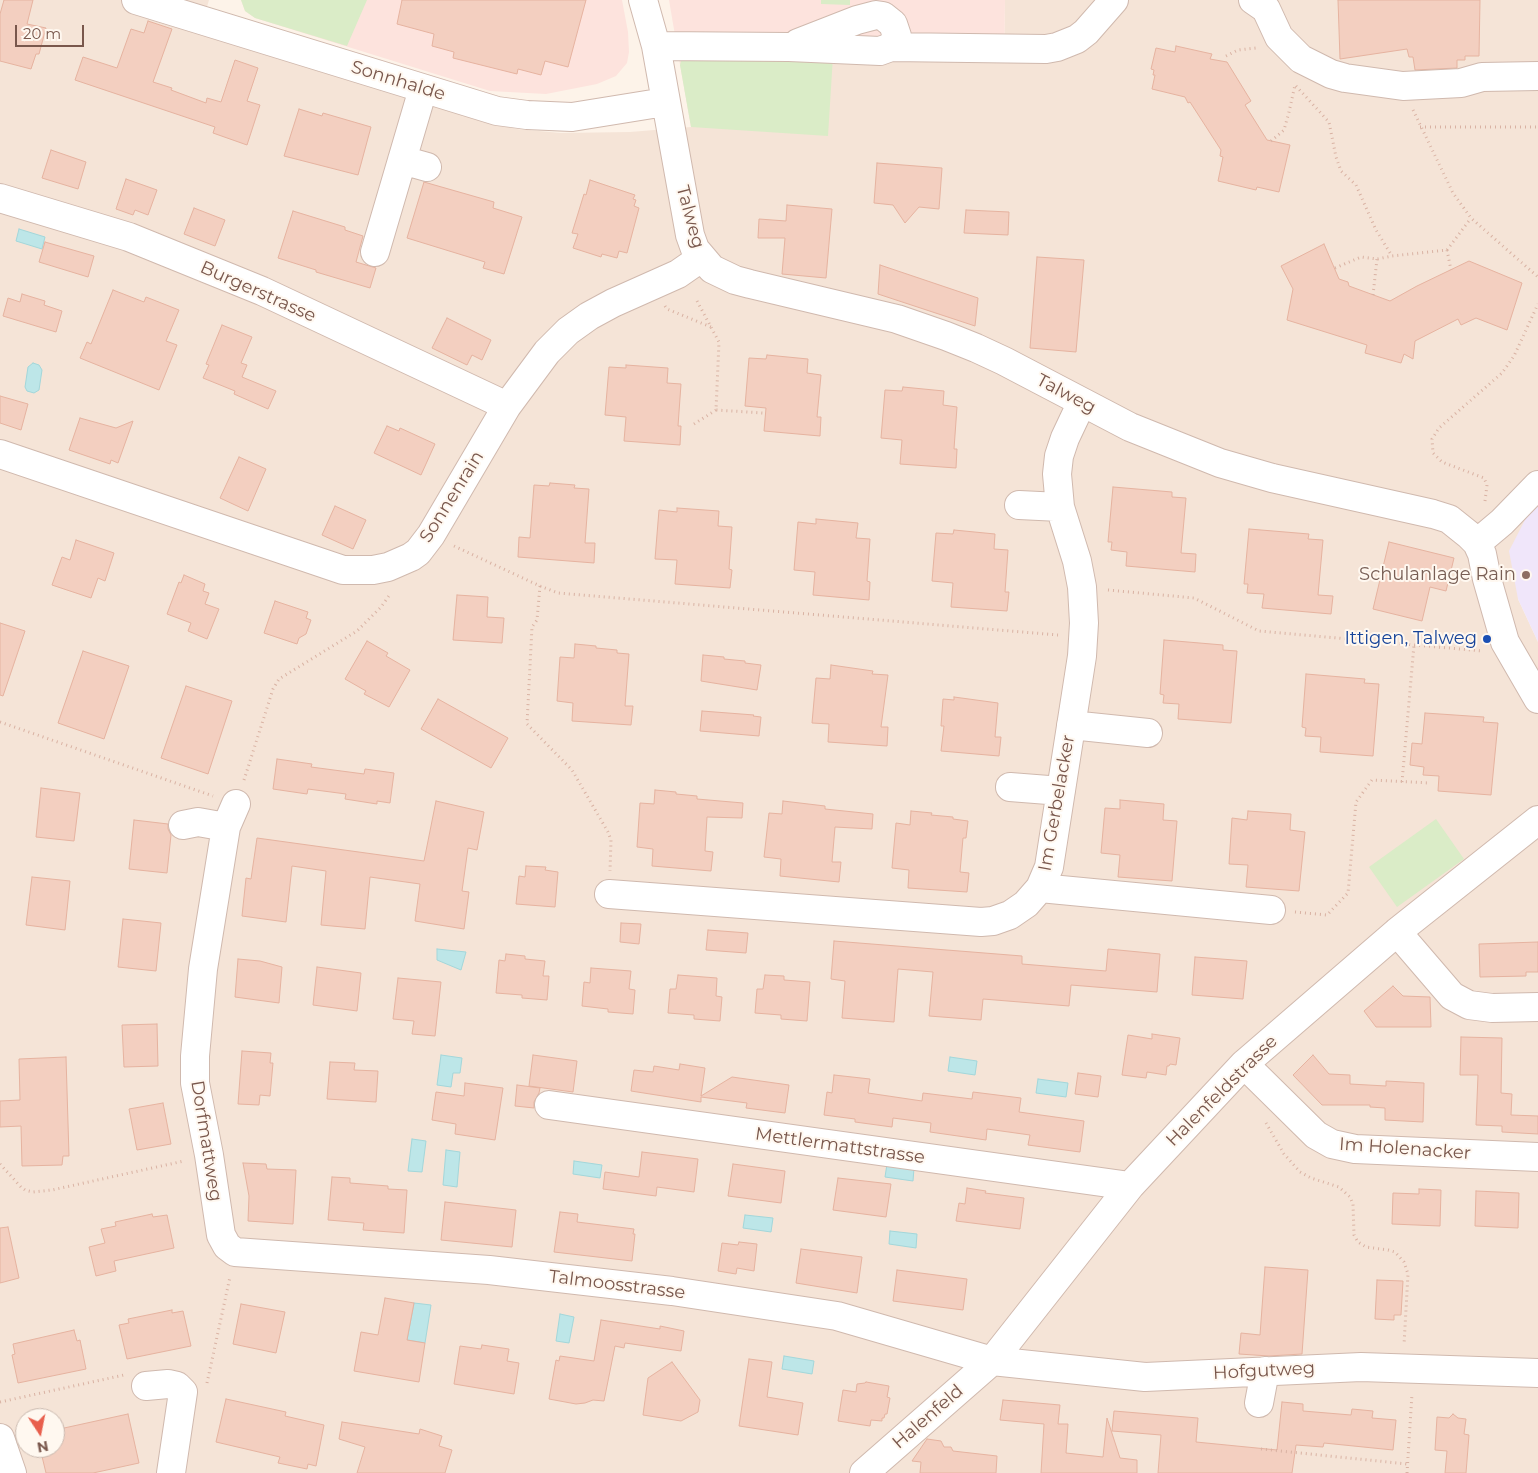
<!DOCTYPE html>
<style>
body{margin:0}
#map{position:relative;width:1538px;height:1473px;overflow:hidden;background:#fdf3e9;font-family:Montserrat,sans-serif}
canvas{display:block}
.north{position:absolute;left:15px;top:1408px;width:50px;height:50px;box-sizing:border-box;background:#fff8f0;border:1px solid #c9b8ae;border-radius:50%;rotate:169deg;font-size:14px;font-weight:700;line-height:20px;text-align:center;color:#79574c}
.north::after{content:'';display:block;margin:auto;width:18px;height:22px;background:#e85f4d;clip-path:polygon(50% 0,100% 100%,50% 72%,0 100%)}
.scale{position:absolute;left:15px;top:25px;width:69px;height:22px;box-sizing:border-box;border:2px solid #79574c;border-top:0;padding-left:6px;font-size:15px;line-height:18px;white-space:nowrap;color:#79574c;-webkit-text-stroke:4px #fff8f0;paint-order:stroke}
</style>
<div id="map">
<canvas width="1538" height="1473"></canvas>
<div class="north">N</div>
<div class="scale">20 m</div>
</div>
<script>
const context = document.querySelector('canvas').getContext('2d');
context.lineJoin = 'round';
function paint(path, color) {
  context.fillStyle = color;
  context.fill(path, 'evenodd');
}
function shape(rows) {
  const path = new Path2D();
  for (const r of rows) {
    path.moveTo(r[0], r[1]);
    for (let i = 2; i < r.length; i += 2) path.lineTo(r[i], r[i + 1]);
  }
  return path;
}
function stroke(path, color, width, dash) {
  context.strokeStyle = color;
  context.lineWidth = width;
  context.lineCap = dash ? 'butt' : 'round';
  context.setLineDash(dash || []);
  context.stroke(path);
}
function label(font, color, halo, rows, align = 'center') {
  context.font = font + ' Montserrat,sans-serif';
  context.lineWidth = 4;
  context.setLineDash([]);
  context.textBaseline = 'middle';
  context.strokeStyle = halo;
  context.fillStyle = color;
  for (const [text, x, y, turn = 0] of rows) {
    context.save();
    context.translate(x, y);
    context.rotate((+turn || 0) * Math.PI / 180);
    context.textAlign = isNaN(turn) ? turn : align;
    if (halo) context.strokeText(text, 0, 0);
    context.fillText(text, 0, 0);
    context.restore();
  }
}
paint(shape([
 [0,0,209,0,200,31,516,129,561,133,630,132,691,127,678,53,1004,55,1005,0,1538,0,1538,504,1518,599,1538,642,1538,1473,0,1473],
 [25,1418,55,1418,55,1448,25,1448]
]), '#f5e4d7');
paint(shape([
 [241,0,622,0,628,32,629,52,627,63,616,76,597,84,546,94,490,91,255,18,245,11],
 [669,0,1005,0,1004,55,678,53]
]), '#fde3dd');
paint(shape([
 [1538,504,1538,642,1518,599,1509,551,1528,514]
]), '#f0e6fa');
paint(shape([
 [241,0,367,0,347,46,255,18,245,11],
 [821,0,850,0,850,5,821,4],
 [833,56,828,136,691,127,680,65,682,58],
 [1436,819,1464,859,1397,907,1369,867]
]), '#daecc7');
const water = shape([
 [19,229,45,237,42,249,16,241,19,229],
 [33,363,39,365,42,370,39,390,34,393,27,391,25,387,28,367,33,363],
 [437,949,466,952,461,970,437,960,437,949],
 [441,1055,462,1058,460,1073,453,1073,451,1087,437,1085,441,1055],
 [950,1057,977,1061,975,1075,948,1071,950,1057],
 [1038,1079,1068,1083,1066,1097,1036,1093,1038,1079],
 [412,1139,426,1141,422,1172,408,1171,412,1139],
 [446,1150,460,1152,457,1187,443,1185,446,1150],
 [574,1161,602,1165,600,1178,573,1174,574,1161],
 [887,1164,914,1168,913,1181,885,1177,887,1164],
 [745,1215,773,1218,771,1232,743,1228,745,1215],
 [890,1231,917,1234,916,1248,889,1244,890,1231],
 [414,1303,431,1305,425,1343,407,1340,414,1303],
 [560,1314,574,1317,569,1343,556,1341,560,1314],
 [784,1356,814,1361,812,1374,782,1369,784,1356]
]);
paint(water, '#bde6e8');
stroke(water, '#a3d7da', 1);
const building = shape([
 [4,0,33,0,27,24,46,28,39,54,36,54,31,69,0,61,0,14,4,0],
 [402,0,586,0,568,67,545,61,541,75,518,69,517,74,453,58,454,52,432,46,434,34,397,24,402,0],
 [1338,0,1480,0,1479,56,1465,56,1465,60,1457,60,1457,68,1415,70,1413,57,1409,57,1407,49,1340,59,1338,0],
 [148,21,172,29,153,82,172,88,171,90,206,103,207,98,221,102,235,60,258,68,247,101,260,105,247,145,213,133,215,127,75,80,83,57,117,68,131,29,144,33,148,21],
 [1176,46,1212,54,1210,59,1227,62,1251,101,1245,105,1267,140,1290,145,1279,192,1257,187,1256,190,1218,181,1223,157,1220,156,1221,150,1190,102,1188,103,1185,97,1152,89,1155,75,1153,75,1154,70,1151,69,1156,48,1175,52,1176,46],
 [299,109,322,116,323,113,371,127,358,175,284,156,299,109],
 [51,150,86,162,78,189,42,178,51,150],
 [877,163,942,168,939,209,919,207,905,223,893,205,874,203,877,163],
 [126,179,157,190,148,215,135,210,133,215,116,209,126,179],
 [590,180,635,195,633,199,636,200,634,206,639,208,627,253,619,251,617,258,602,254,601,257,573,248,578,234,572,233,584,194,586,195,590,180],
 [424,182,494,202,493,208,522,217,504,274,483,268,485,262,407,238,424,182],
 [787,205,832,209,826,278,782,274,785,238,758,238,759,219,786,221,787,205],
 [194,208,225,220,215,246,184,234,194,208],
 [966,210,1009,212,1008,235,964,233,966,210],
 [293,211,345,227,345,230,363,236,356,262,376,268,370,288,316,272,316,270,278,258,293,211],
 [45,242,94,256,88,277,39,262,45,242],
 [1324,244,1339,279,1348,282,1349,286,1390,301,1417,286,1469,261,1522,283,1507,330,1476,318,1461,325,1458,319,1415,341,1413,359,1404,354,1401,363,1365,353,1367,345,1287,320,1293,289,1281,266,1324,244],
 [1037,257,1084,260,1076,352,1030,348,1037,257],
 [880,265,978,298,975,326,878,294,880,265],
 [113,290,144,302,146,297,179,310,166,341,177,345,159,390,80,358,87,342,91,344,113,290],
 [22,294,45,301,44,305,62,311,56,332,3,316,8,298,20,302,22,294],
 [447,318,491,340,482,360,472,355,467,365,432,348,447,318],
 [222,325,252,337,241,363,247,365,242,377,276,391,268,409,234,394,235,391,203,378,209,365,206,364,222,325],
 [767,355,808,359,807,373,821,375,817,417,821,417,820,436,764,431,766,408,745,406,749,358,766,359,767,355],
 [626,365,668,368,667,383,681,384,678,426,681,426,680,445,624,441,626,417,605,415,609,367,626,368,626,365],
 [903,387,944,391,943,405,957,407,954,449,957,449,956,468,900,464,902,440,881,438,885,390,902,391,903,387],
 [0,396,28,404,21,430,0,423,0,396],
 [80,418,116,428,133,421,118,463,111,460,110,464,69,450,80,418],
 [387,426,399,431,400,428,435,444,421,475,374,453,387,426],
 [239,457,266,469,248,511,220,498,239,457],
 [550,483,575,485,574,488,589,489,585,543,595,543,594,563,518,557,519,537,530,538,534,485,549,486,550,483],
 [1113,487,1172,492,1172,497,1186,498,1181,553,1196,554,1195,572,1126,566,1127,552,1111,550,1112,542,1108,542,1113,487],
 [335,506,366,520,353,549,322,535,335,506],
 [677,508,719,511,718,526,732,527,729,569,732,570,730,588,675,584,677,560,655,559,659,510,677,512,677,508],
 [816,519,858,523,856,538,870,539,867,581,870,582,869,600,813,595,815,572,794,570,798,522,816,524,816,519],
 [1249,529,1309,534,1308,539,1323,540,1318,595,1333,596,1331,614,1262,608,1264,594,1247,593,1248,584,1244,584,1249,529],
 [954,530,995,534,994,549,1008,550,1005,592,1009,592,1007,611,951,607,953,583,932,581,936,533,953,534,954,530],
 [76,540,114,553,105,581,98,578,91,598,52,585,62,557,70,560,76,540],
 [1389,542,1454,558,1446,591,1430,587,1422,621,1373,609,1389,542],
 [184,575,205,584,203,591,209,593,205,604,219,609,207,639,188,631,191,623,167,614,179,582,181,583,184,575],
 [457,595,488,597,487,617,504,618,502,643,453,640,457,595],
 [275,601,308,612,306,618,311,620,306,634,299,638,297,644,264,633,275,601],
 [0,623,25,631,3,696,0,695,0,623],
 [1164,640,1223,645,1223,650,1237,651,1231,723,1178,719,1179,704,1163,703,1164,695,1160,694,1164,640],
 [367,641,388,653,386,656,410,670,389,707,364,694,366,691,345,679,367,641],
 [575,644,596,646,596,648,617,650,617,653,629,654,625,706,633,706,631,725,572,721,573,703,557,701,560,657,574,658,575,644],
 [83,651,129,666,104,739,58,723,83,651],
 [703,655,724,657,724,659,745,661,745,663,761,665,757,690,701,681,703,655],
 [831,665,873,671,872,674,888,675,881,727,888,727,887,746,828,742,829,724,812,723,816,678,830,679,831,665],
 [1306,674,1365,679,1364,683,1379,684,1373,756,1320,752,1321,737,1305,736,1306,728,1302,727,1306,674],
 [186,686,232,701,208,774,161,758,186,686],
 [954,697,998,703,995,737,1001,737,999,756,941,751,944,726,941,726,943,699,954,700,954,697],
 [438,699,508,738,491,768,421,729,438,699],
 [702,711,754,715,753,716,761,717,759,736,700,731,702,711],
 [1425,713,1484,717,1483,722,1498,723,1491,795,1438,791,1439,776,1423,775,1424,767,1410,765,1412,743,1422,744,1425,713],
 [277,759,312,764,311,767,364,774,365,769,394,773,390,803,377,801,377,804,345,799,346,794,308,789,307,794,273,789,277,759],
 [41,788,80,793,74,841,36,837,41,788],
 [655,790,676,792,676,794,697,796,697,799,743,803,742,818,707,817,705,851,713,852,711,871,652,866,653,849,637,847,640,803,654,804,655,790],
 [1120,800,1164,804,1163,820,1177,821,1172,881,1118,877,1120,855,1101,853,1105,808,1120,809,1120,800],
 [436,801,484,812,477,850,468,848,462,891,469,892,464,929,415,921,420,884,370,877,365,929,321,925,326,871,292,866,286,922,242,916,246,878,251,879,257,838,424,861,436,801],
 [783,801,825,806,825,809,873,814,872,829,835,827,832,862,841,862,839,882,780,876,781,859,764,857,769,813,782,814,783,801],
 [911,811,932,813,931,815,953,817,953,819,968,821,966,838,963,838,960,872,969,873,967,892,908,888,909,870,892,868,896,823,910,825,911,811],
 [1248,811,1291,814,1290,830,1305,832,1299,891,1246,887,1248,865,1229,864,1232,818,1247,820,1248,811],
 [134,820,168,824,168,829,171,835,167,873,129,869,134,820],
 [526,866,546,867,545,870,558,872,555,907,516,904,519,876,525,877,526,866],
 [32,877,70,881,65,930,26,925,32,877],
 [123,919,161,923,156,971,118,967,123,919],
 [621,923,641,924,639,944,620,942,621,923],
 [708,930,748,933,746,953,706,950,708,930],
 [834,941,1022,956,1022,964,1106,971,1108,949,1160,954,1157,992,1071,985,1069,1006,983,999,981,1020,929,1016,933,972,898,969,894,1022,842,1018,845,981,831,979,834,941],
 [1538,942,1538,972,1526,972,1526,976,1480,977,1479,944,1538,942],
 [506,954,525,956,525,959,545,961,543,976,549,976,547,1000,522,998,522,995,496,993,499,960,505,961,506,954],
 [1195,957,1247,961,1243,999,1192,995,1195,957],
 [238,959,260,961,282,967,279,1003,235,997,238,959],
 [317,967,361,973,357,1011,313,1005,317,967],
 [591,968,631,971,629,989,635,990,633,1014,608,1012,608,1009,582,1006,584,982,590,983,591,968],
 [678,975,717,978,716,996,722,997,720,1021,694,1019,694,1015,668,1013,670,989,676,989,678,975],
 [765,975,784,976,784,980,810,982,807,1021,781,1019,781,1015,755,1013,757,989,763,989,765,975],
 [398,978,441,982,435,1036,412,1034,414,1021,393,1019,398,978],
 [1393,986,1403,996,1430,997,1431,1027,1376,1027,1364,1011,1393,986],
 [157,1024,158,1066,124,1067,122,1025,157,1024],
 [1152,1034,1180,1038,1176,1065,1170,1064,1169,1066,1167,1066,1166,1075,1147,1072,1146,1078,1122,1075,1128,1035,1152,1039,1152,1034],
 [1461,1037,1502,1038,1501,1093,1512,1094,1511,1115,1538,1116,1538,1134,1502,1132,1502,1126,1476,1125,1478,1075,1460,1075,1461,1037],
 [242,1051,271,1053,270,1063,273,1063,270,1096,260,1095,259,1105,238,1104,242,1051],
 [533,1055,577,1061,573,1092,529,1086,533,1055],
 [1313,1055,1329,1074,1350,1075,1350,1084,1386,1086,1386,1081,1424,1083,1423,1122,1385,1120,1385,1108,1370,1107,1370,1105,1322,1105,1293,1075,1313,1055],
 [66,1057,69,1156,63,1156,62,1165,22,1166,21,1126,0,1127,0,1101,20,1100,19,1059,66,1057],
 [330,1062,355,1063,354,1070,378,1071,376,1102,327,1099,330,1062],
 [680,1064,705,1068,701,1096,732,1077,789,1085,785,1113,746,1108,747,1103,701,1097,701,1102,631,1091,634,1070,653,1072,654,1066,679,1070,680,1064],
 [1078,1073,1101,1076,1098,1097,1075,1094,1078,1073],
 [834,1075,870,1079,868,1093,922,1101,923,1093,972,1099,973,1092,1021,1098,1019,1112,1084,1121,1080,1152,1028,1145,1030,1135,987,1129,986,1140,930,1132,931,1123,893,1118,892,1127,855,1122,855,1119,824,1115,827,1092,832,1093,834,1075],
 [465,1083,503,1088,495,1140,455,1134,456,1124,432,1120,436,1092,464,1096,465,1083],
 [517,1085,540,1088,539,1093,534,1102,534,1108,515,1106,517,1085],
 [163,1103,171,1144,137,1150,129,1109,163,1103],
 [642,1152,698,1159,694,1192,657,1187,656,1196,603,1189,605,1172,639,1177,642,1152],
 [243,1163,266,1164,267,1169,296,1170,293,1224,248,1221,249,1196,243,1163],
 [733,1164,785,1171,781,1203,728,1196,733,1164],
 [332,1177,350,1178,350,1183,388,1186,388,1189,407,1190,404,1233,363,1230,364,1223,328,1220,332,1177],
 [838,1178,891,1184,886,1217,833,1210,838,1178],
 [967,1188,986,1191,985,1193,1024,1198,1020,1229,956,1221,959,1203,965,1204,967,1188],
 [1419,1189,1441,1190,1440,1226,1392,1224,1393,1193,1419,1194,1419,1189],
 [1476,1191,1519,1193,1518,1228,1475,1226,1476,1191],
 [445,1202,516,1210,512,1247,441,1240,445,1202],
 [560,1212,578,1214,577,1222,634,1229,633,1234,635,1234,632,1261,554,1252,560,1212],
 [152,1214,153,1217,167,1215,174,1248,114,1261,116,1271,96,1276,89,1247,105,1243,101,1229,116,1226,115,1222,152,1214],
 [8,1227,19,1278,0,1283,0,1228,8,1227],
 [739,1242,757,1244,754,1271,737,1268,736,1274,718,1271,722,1243,738,1245,739,1242],
 [801,1249,862,1257,857,1293,796,1283,801,1249],
 [1265,1267,1308,1270,1302,1354,1269,1356,1239,1354,1241,1333,1260,1335,1265,1267],
 [897,1270,967,1279,963,1310,893,1301,897,1270],
 [1377,1280,1403,1281,1401,1315,1394,1315,1394,1320,1375,1319,1377,1280],
 [385,1298,414,1303,407,1340,425,1343,419,1382,354,1371,361,1332,378,1335,385,1298],
 [241,1304,285,1312,276,1353,233,1344,241,1304],
 [172,1310,172,1313,183,1311,191,1346,127,1359,119,1325,129,1323,128,1319,172,1310],
 [601,1320,660,1329,660,1326,684,1331,681,1351,625,1343,624,1348,615,1346,604,1401,593,1400,585,1403,576,1404,549,1399,556,1360,559,1361,560,1356,594,1361,601,1320],
 [74,1330,77,1341,80,1340,86,1369,18,1383,12,1355,15,1354,13,1344,74,1330],
 [482,1345,509,1349,507,1361,519,1363,514,1394,454,1384,460,1346,481,1349,482,1345],
 [749,1359,772,1362,767,1397,803,1403,798,1435,739,1426,749,1359],
 [672,1362,700,1400,698,1412,681,1421,643,1415,648,1378,672,1362],
 [866,1382,889,1386,887,1397,890,1398,887,1414,885,1414,884,1418,882,1418,882,1421,871,1420,870,1426,838,1421,843,1390,856,1392,857,1384,865,1383,866,1382],
 [226,1399,286,1412,285,1416,324,1425,316,1466,308,1464,307,1469,278,1463,280,1457,216,1442,226,1399],
 [1003,1400,1060,1405,1058,1424,1068,1424,1066,1453,1103,1457,1107,1418,1120,1458,1137,1460,1137,1473,1041,1473,1044,1424,1000,1420,1003,1400],
 [1282,1402,1303,1404,1303,1411,1351,1415,1352,1409,1373,1411,1372,1418,1396,1420,1393,1450,1324,1443,1323,1447,1296,1445,1292,1473,1158,1473,1161,1435,1112,1431,1114,1411,1198,1418,1196,1442,1277,1450,1282,1402],
 [128,1414,139,1463,93,1473,46,1473,40,1448,55,1448,55,1430,128,1414],
 [1453,1414,1458,1418,1466,1419,1464,1434,1469,1435,1466,1473,1445,1473,1447,1451,1435,1450,1437,1417,1449,1418,1453,1414],
 [342,1422,419,1434,420,1429,442,1436,439,1446,452,1450,445,1473,357,1473,365,1447,339,1439,342,1422],
 [927,1439,941,1441,944,1447,951,1447,953,1451,997,1456,996,1473,920,1473,921,1462,912,1461,927,1439]
]);
paint(building, '#f3cfc0');
stroke(building, '#e6b3a0', 1);
const minor = shape([
 [136,0,497,111,527,115,572,117,665,102],
 [643,0,656,46,690,235,695,249,712,269,735,280,750,284,897,319,946,336,976,348,1004,361,1130,427,1220,463,1272,478,1433,514,1449,519,1469,535,1477,543,1482,554,1487,579,1505,642,1538,699],
 [1253,0,1266,9,1279,37,1301,59,1331,74,1345,78,1403,86,1461,83,1482,77,1538,76],
 [798,43,857,20,876,15,883,16,893,24,897,36,891,47],
 [656,46,789,47,880,51,891,47,1046,49,1057,47,1077,39,1086,32,1114,0],
 [402,160,427,167],
 [0,198,129,237,262,291,507,406],
 [375,252,423,89],
 [0,454,343,570,373,570,388,567,411,557,418,552,431,535,507,406,547,352,568,331,589,316,613,303,678,274,701,258],
 [1019,505,1060,507],
 [1477,543,1502,522,1538,485],
 [1071,725,1148,733],
 [1010,787,1061,791],
 [236,804,226,827,203,969,195,1056,195,1083,209,1155,221,1235,227,1246,235,1252,489,1270,672,1291,837,1316,992,1361,1145,1377,1361,1367,1538,1373],
 [183,825,198,822,226,827],
 [1040,888,1271,910],
 [609,894,981,922,993,921,1010,915,1026,904,1040,888,1049,867,1082,656,1084,623,1082,587,1077,561,1060,507,1057,474,1059,456,1065,438,1082,402],
 [1397,932,1452,996,1469,1005,1492,1008,1538,1007],
 [1244,1064,1316,1135,1332,1144,1355,1149,1538,1157],
 [549,1105,1130,1186],
 [146,1386,168,1384,177,1386,183,1392,171,1473],
 [1259,1403,1265,1371],
 [0,1438,12,1473],
 [864,1473,992,1361,1130,1186,1244,1064,1397,932,1538,820]
]);
stroke(minor, '#d0b9ae', 30);
stroke(shape([
 [1226,56,1238,50,1256,48],
 [1296,86,1329,122,1336,157,1341,171,1356,185,1376,230,1392,256,1447,250,1471,218],
 [1413,110,1453,193,1471,218,1538,277],
 [1420,127,1538,127],
 [1271,141,1284,130,1289,112,1295,85],
 [1447,250,1451,270],
 [1335,268,1361,257,1377,259,1392,256],
 [1373,295,1377,259],
 [697,301,719,342,716,410,763,413],
 [665,306,667,309,711,327],
 [694,424,716,410],
 [1485,501,1487,485,1484,478,1442,462,1433,453,1432,439,1439,428,1502,373,1514,356,1538,304],
 [454,546,540,586,558,593,1058,635],
 [540,586,537,620,532,627,527,724,572,770,608,832,611,840,610,871],
 [1108,590,1194,598,1259,631,1482,651],
 [0,722,213,796],
 [244,780,273,689,279,679,357,631,381,607,391,593],
 [1402,782,1414,645],
 [1295,912,1327,915,1348,893,1356,802,1372,780,1429,783],
 [1266,1123,1284,1154,1300,1172,1311,1178,1339,1187,1350,1197,1353,1204,1354,1235,1358,1242,1366,1247,1388,1250,1395,1252,1404,1262,1408,1274,1404,1345],
 [0,1164,21,1187,25,1190,33,1192,52,1190,184,1161],
 [207,1383,230,1277],
 [0,1402,124,1375],
 [1261,1449,1407,1464],
 [1407,1473,1412,1394]
]), '#d9b2a3', 3, [1, 4]);
stroke(minor, '#fff', 28);
for (const [x, y, r, color] of [
 [1526,575,5,"#8d6e63"],
 [1487,639,5,"#1a4fb4"]
]) {
  const dot = new Path2D();
  dot.arc(x, y, r, 0, 2 * Math.PI);
  context.fillStyle = color;
  context.fill(dot);
  stroke(dot, '#fff8f0', 2);
}
label('18px', '#79574c', '#fff8f0', [
 ["Sonnhalde",398,81,17],
 ["Talweg",690,217,75],
 ["Burgerstrasse",258,292,24],
 ["Talweg",1066,394,28],
 ["Sonnenrain",452,497,-58],
 ["Im Gerbelacker",1057,803,-80],
 ["Halenfeldstrasse",1222,1091,-45],
 ["Dorfmattweg",206,1141,81],
 ["Mettlermattstrasse",840,1146,8],
 ["Im Holenacker",1405,1149,4],
 ["Talmoosstrasse",617,1285,7],
 ["Hofgutweg",1264,1371,-3],
 ["Halenfeld",928,1417,-41]
]);
label('18px', '#785e54', '#fff8f0', [
 ["Schulanlage Rain",1516,575]
], 'right');
label('18px', '#164399', '#fff8f0', [
 ["Ittigen, Talweg",1477,639]
], 'right');
</script>
